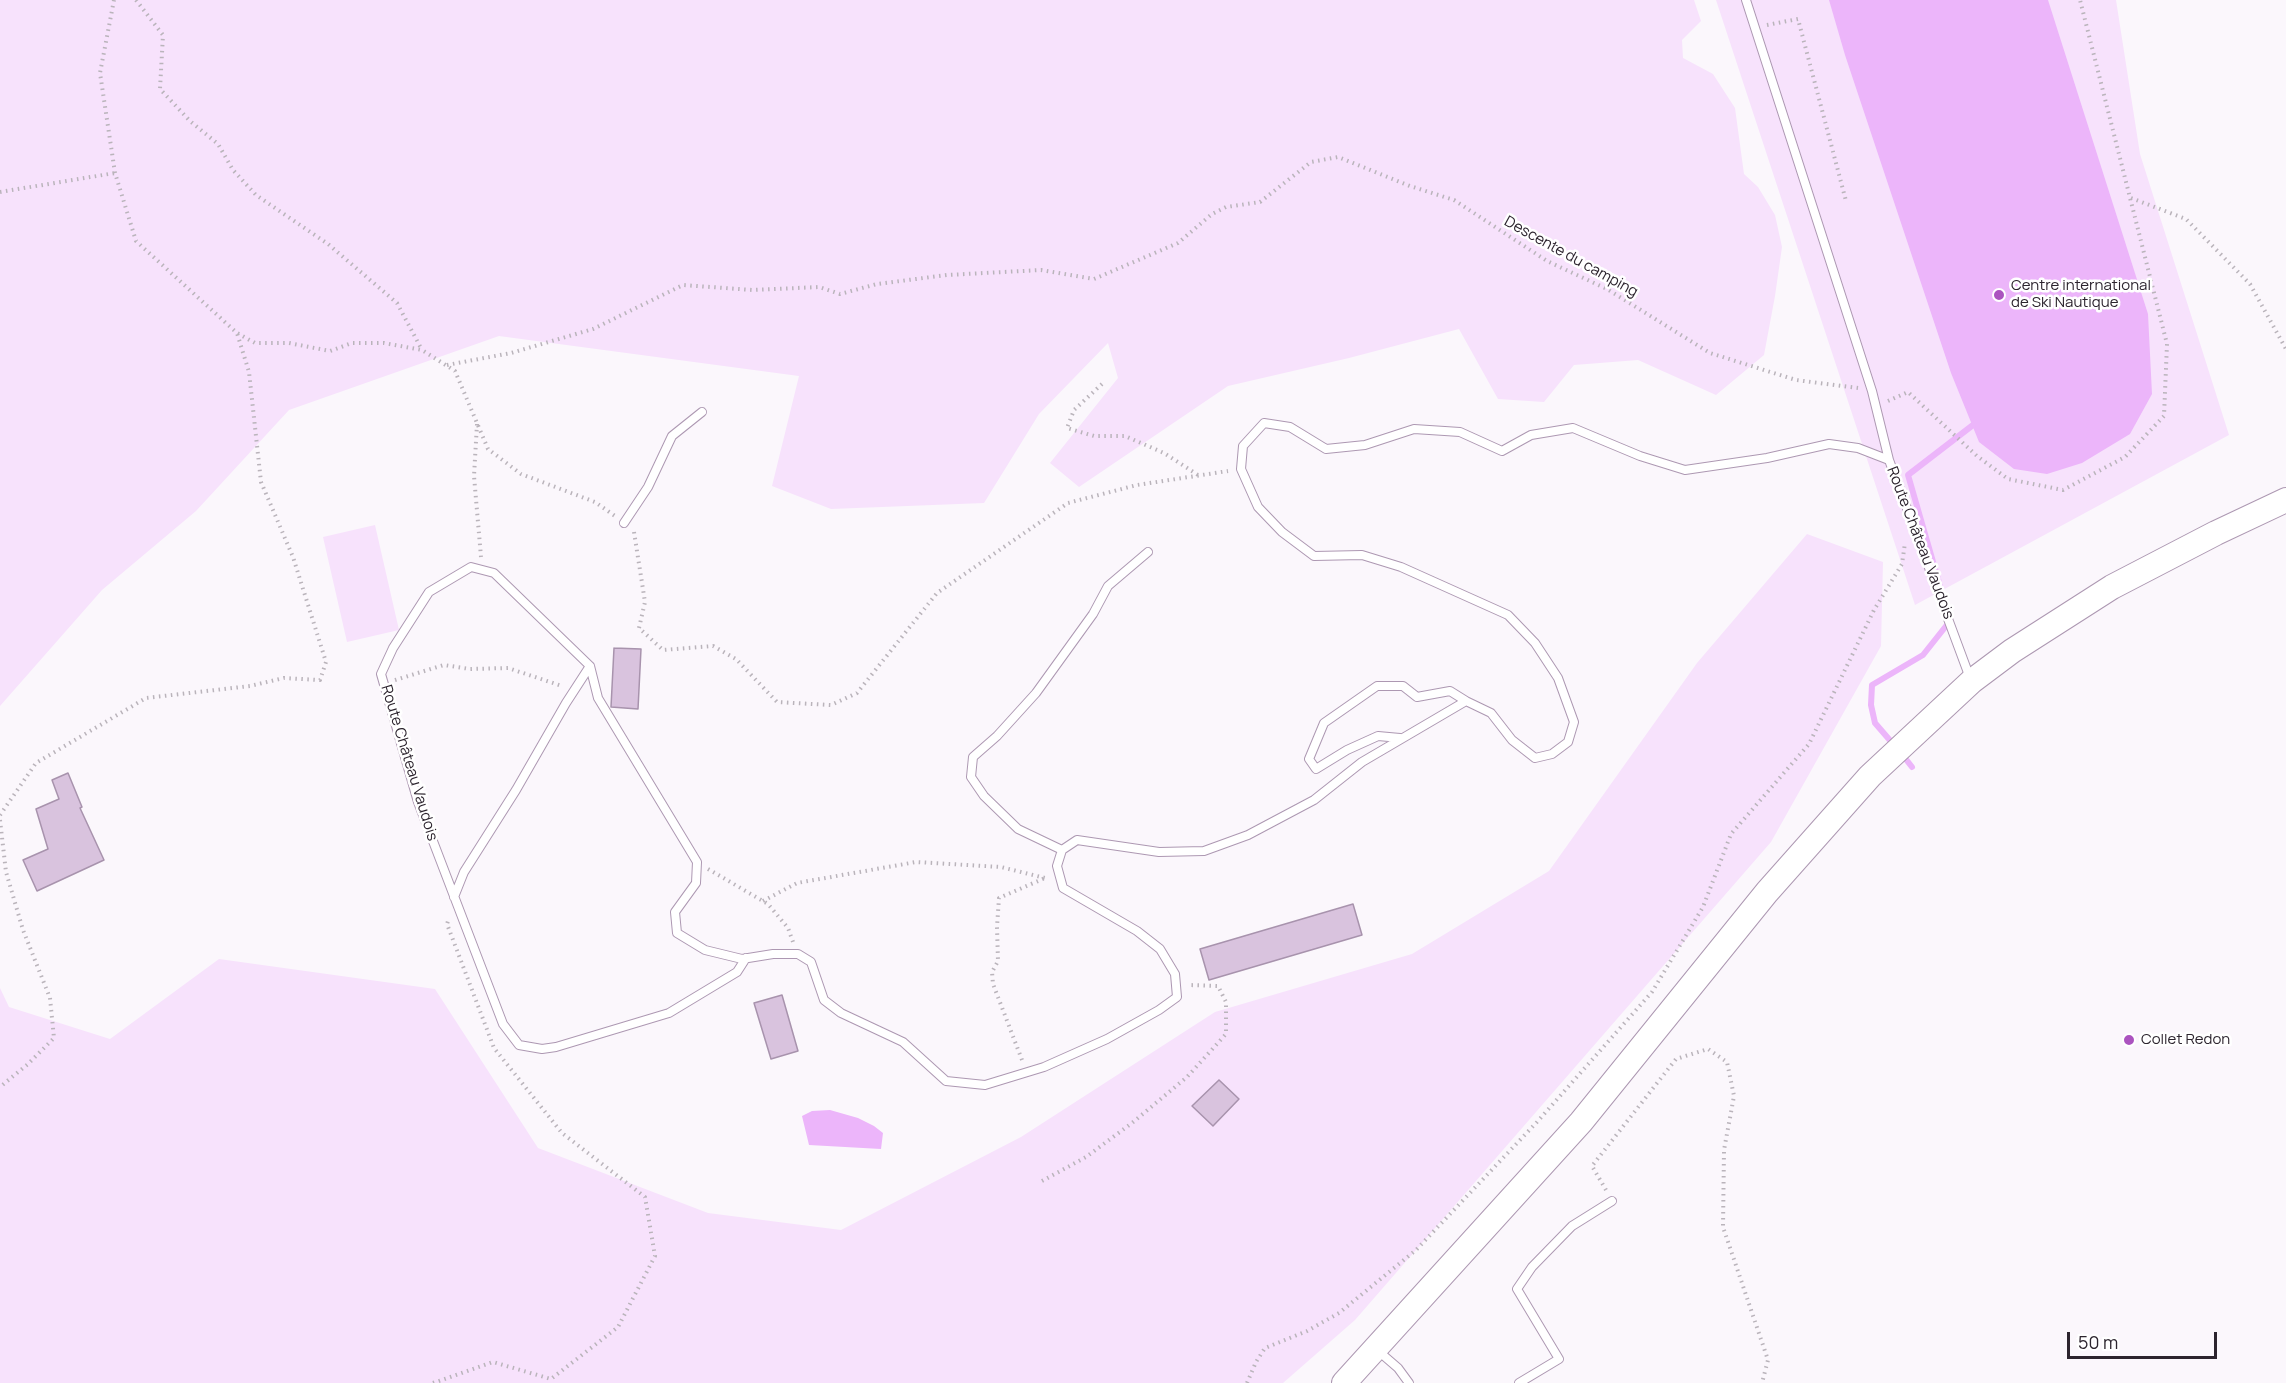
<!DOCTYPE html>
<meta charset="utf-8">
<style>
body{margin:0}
#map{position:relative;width:2286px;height:1383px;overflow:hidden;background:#fbf7fc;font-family:Manrope,sans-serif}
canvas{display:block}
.scale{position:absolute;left:2067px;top:1332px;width:150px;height:27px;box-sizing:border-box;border:3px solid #2c242e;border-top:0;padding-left:8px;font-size:18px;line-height:21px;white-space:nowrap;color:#2c242e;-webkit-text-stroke:4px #fff;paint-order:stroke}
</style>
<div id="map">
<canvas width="2286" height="1383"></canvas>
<div class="scale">50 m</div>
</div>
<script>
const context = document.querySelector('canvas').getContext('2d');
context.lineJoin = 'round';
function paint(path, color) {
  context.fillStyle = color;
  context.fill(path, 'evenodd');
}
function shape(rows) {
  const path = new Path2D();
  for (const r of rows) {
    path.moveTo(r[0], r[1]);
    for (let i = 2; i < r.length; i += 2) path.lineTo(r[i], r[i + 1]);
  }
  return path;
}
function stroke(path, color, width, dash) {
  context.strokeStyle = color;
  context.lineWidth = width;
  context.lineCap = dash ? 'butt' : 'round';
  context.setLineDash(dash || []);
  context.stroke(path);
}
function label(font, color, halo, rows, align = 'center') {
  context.font = font + ' Manrope,sans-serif';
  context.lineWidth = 5;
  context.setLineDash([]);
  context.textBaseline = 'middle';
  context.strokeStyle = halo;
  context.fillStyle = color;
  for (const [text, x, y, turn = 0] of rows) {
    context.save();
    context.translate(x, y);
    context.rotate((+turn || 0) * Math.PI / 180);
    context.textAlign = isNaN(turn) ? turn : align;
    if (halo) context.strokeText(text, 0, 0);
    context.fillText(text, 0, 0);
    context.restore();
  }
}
paint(shape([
 [0,0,1694,0,1701,21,1682,40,1683,58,1713,74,1735,108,1744,174,1758,187,1775,215,1782,247,1775,296,1764,355,1716,395,1638,360,1574,365,1544,402,1498,399,1459,329,1349,358,1228,386,1079,487,1050,463,1118,378,1108,343,1039,414,984,503,831,509,772,486,799,376,499,336,289,410,196,511,102,590,0,706],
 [1716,0,2116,0,2140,154,2229,435,1915,605],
 [375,525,399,630,347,642,323,537],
 [1807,534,1883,562,1881,646,1771,842,1355,1320,1283,1383,0,1383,0,988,9,1007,110,1039,219,959,435,989,538,1148,708,1213,841,1230,1021,1137,1215,1012,1412,954,1549,871,1697,663]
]), '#f7e2fc');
paint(shape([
 [1829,0,2048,0,2148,314,2152,394,2130,434,2082,463,2047,474,2014,469,1979,442,1951,373,1845,55],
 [830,1110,858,1118,874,1126,883,1133,881,1149,809,1145,802,1116,812,1111]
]), '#ecb5fa');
stroke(shape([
 [1940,586,1908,475,1973,425],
 [1894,745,1875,723,1871,705,1872,685,1923,655,1950,621],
 [1901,753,1912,767]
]), '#ecb5fa', 6);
const building = shape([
 [614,648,641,649,638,709,611,707,614,648],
 [68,773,82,807,80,808,104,860,37,891,23,860,48,849,36,809,59,799,52,780,68,773],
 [1353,904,1362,935,1209,980,1200,949,1353,904],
 [782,995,798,1051,771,1059,754,1003,782,995],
 [1219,1080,1239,1099,1213,1126,1192,1106,1219,1080]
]);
paint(building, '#d9c3de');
stroke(building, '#a893ad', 1.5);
const lane = shape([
 [1746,0,1872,391,1889,460],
 [624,523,648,487,672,436,702,412],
 [1400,738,1378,736,1347,750,1316,769,1309,759,1324,723,1377,686,1403,686,1417,697,1450,691,1466,701],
 [1062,850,1018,829,984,796,971,777,973,757,997,736,1036,693,1093,614,1108,586,1148,552],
 [454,897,464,872,516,790,566,703,590,666],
 [746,958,737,972,669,1013,556,1047,542,1049,519,1045,503,1024,418,802,381,674,393,648,429,592,471,567,494,573,590,666,598,698,697,862,696,883,675,912,677,933,705,950,742,959,773,954,798,954,811,962,824,1000,841,1013,903,1042,946,1081,985,1085,1044,1067,1107,1039,1159,1010,1177,997,1175,974,1160,949,1137,931,1063,888,1057,866,1062,850,1077,840,1159,852,1204,851,1248,835,1314,800,1362,762,1466,701,1491,713,1512,740,1535,758,1552,754,1568,742,1574,722,1558,678,1535,643,1508,615,1401,567,1362,555,1314,556,1282,532,1258,507,1241,469,1243,446,1264,423,1290,427,1326,449,1365,445,1414,429,1460,432,1502,451,1531,435,1573,428,1640,456,1685,470,1767,458,1829,444,1858,448,1889,460,1970,678],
 [1376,1349,1398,1368,1409,1383],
 [1519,1383,1559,1359,1517,1289,1532,1267,1572,1226,1612,1201]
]);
const secondary = shape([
 [1344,1383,1581,1122,1767,892,1870,776,1972,681,2012,651,2112,587,2216,533,2286,500]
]);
stroke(lane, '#ad98b2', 10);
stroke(secondary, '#ad98b2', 26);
stroke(shape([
 [114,0,100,73,115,173,136,241,237,333,255,343,289,343,330,351,352,343,384,343,422,350,455,371,488,449,521,474,595,502,615,516],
 [136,0,163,35,160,89,190,121,218,144,233,170,256,195,328,244,397,303,422,350],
 [1767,25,1798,19,1846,201],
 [0,192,115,173],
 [2131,198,2186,219,2250,284,2286,349],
 [447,365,511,353,593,329,683,285,752,290,819,287,840,294,877,284,947,275,1041,270,1094,279,1178,243,1212,214,1226,207,1260,202,1311,162,1338,157,1410,186,1454,200,1547,261,1607,289,1710,353,1796,380,1858,388],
 [1102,384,1074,410,1067,428,1094,436,1125,436,1164,453,1198,475],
 [1888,401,1908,392,1977,456,2008,479,2063,490,2125,457,2164,416,2167,344,2080,0],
 [477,424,474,476,481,557],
 [634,532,645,602,639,628,663,650,713,646,736,659,777,702,831,705,857,693,937,593,1068,503,1137,485,1228,471],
 [395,680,444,665,470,669,508,668,562,686],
 [0,815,36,763,146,698,250,686,284,678,320,680,326,662,293,557,261,482,249,372,237,333],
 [0,820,6,872,23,930,50,998,54,1038,28,1064,0,1087],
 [708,869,768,904,788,928,793,942],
 [763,901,797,883,916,862,1001,867,1045,878],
 [1022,1060,993,984,992,972,998,961,997,927,999,898,1045,878],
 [1042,1181,1086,1157,1132,1123,1187,1077,1226,1034,1226,1002,1218,986,1188,985],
 [1606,1190,1592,1166,1676,1059,1708,1049,1727,1062,1734,1096,1724,1150,1723,1227,1768,1360,1762,1383],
 [433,1383,493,1362,551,1379,618,1327,655,1256,645,1197,562,1133,494,1048,447,924,448,921],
 [1247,1383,1256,1362,1265,1348,1307,1331,1339,1313,1416,1250,1537,1122,1652,992,1703,907,1731,834,1809,744,1874,610,1902,564,1905,543]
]), '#bab4bb', 4, [1.5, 4.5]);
stroke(lane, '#fff', 8);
stroke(secondary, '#fff', 24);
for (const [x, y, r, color] of [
 [1999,295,6,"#ab53bf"],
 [2129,1040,6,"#ab53bf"]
]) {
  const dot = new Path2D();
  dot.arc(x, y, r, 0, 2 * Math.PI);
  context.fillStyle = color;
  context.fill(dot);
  stroke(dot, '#fff', 2);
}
label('15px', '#2c242e', '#fff', [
 ["Descente du camping",1571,257,29],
 ["Route Château Vaudois",1920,543,69],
 ["Route Château Vaudois",409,763,73]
]);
label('15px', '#2c242e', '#fff', [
 ["Centre international",2011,286],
 ["de Ski Nautique",2011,303],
 ["Collet Redon",2141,1040]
], 'left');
</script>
